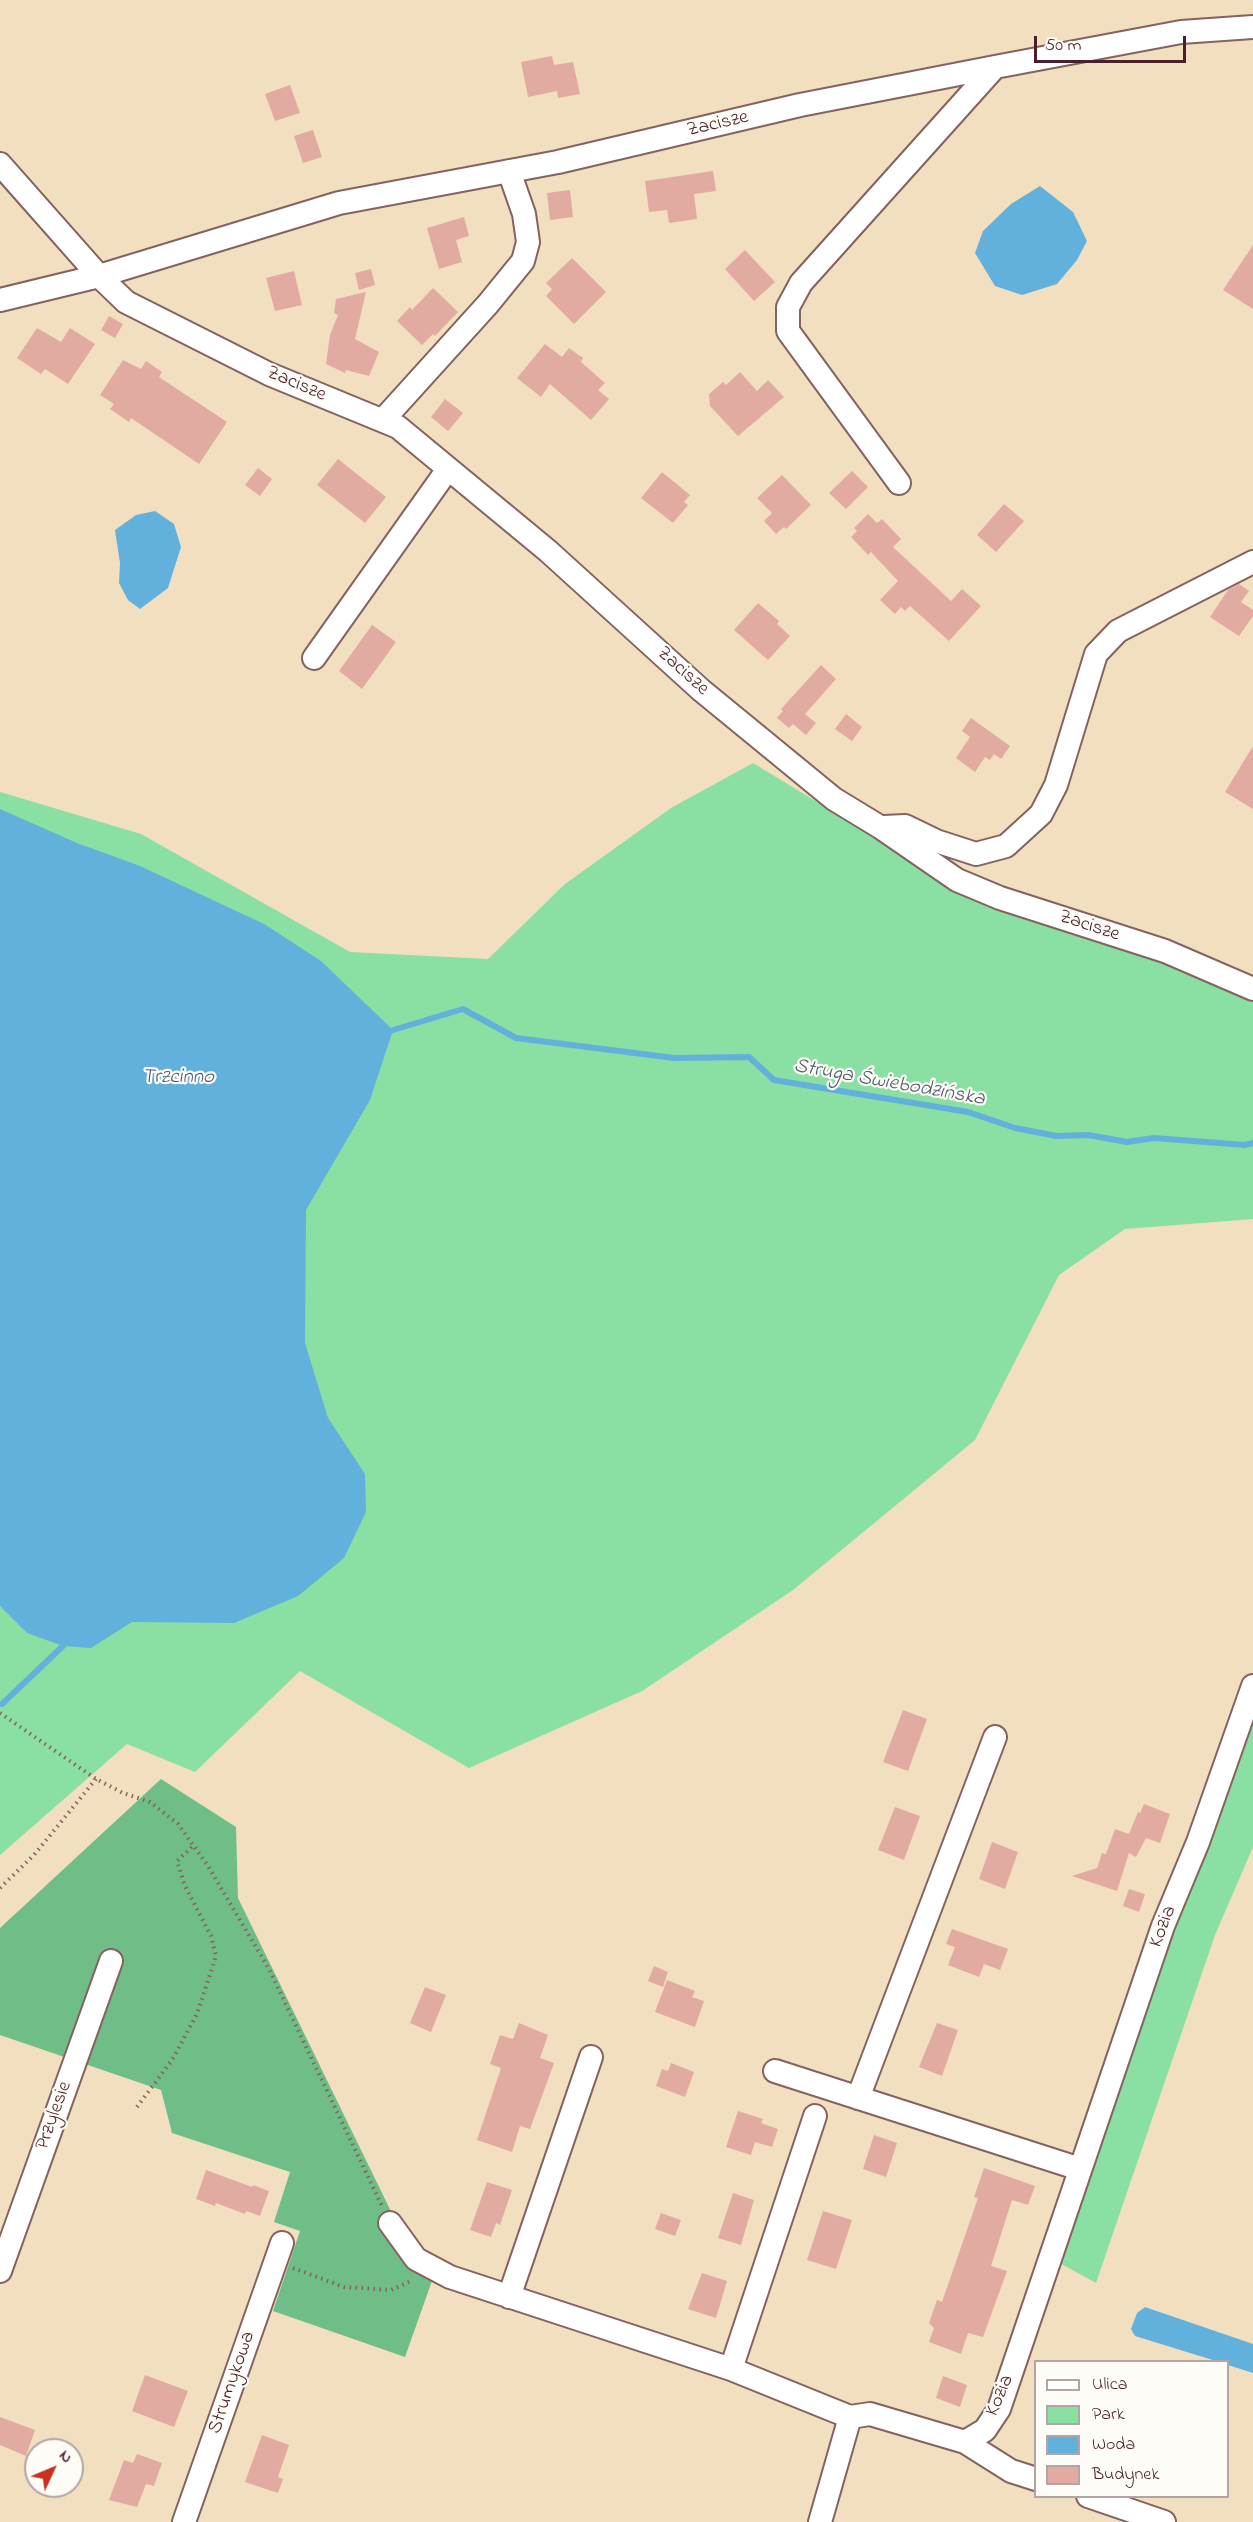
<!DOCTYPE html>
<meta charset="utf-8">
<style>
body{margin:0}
#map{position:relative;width:1253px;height:2522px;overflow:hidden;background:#f1dfc0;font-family:"Indie Flower",sans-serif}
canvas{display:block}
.legend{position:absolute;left:1034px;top:2360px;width:195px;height:138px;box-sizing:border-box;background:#fdfcf7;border:2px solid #b5a4a5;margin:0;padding:8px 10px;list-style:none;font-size:18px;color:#4a1f2b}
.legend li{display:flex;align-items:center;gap:12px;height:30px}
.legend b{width:30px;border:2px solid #b5a4a5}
.north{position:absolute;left:24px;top:2438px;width:60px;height:60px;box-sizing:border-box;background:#fdfcf7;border:2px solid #b5a4a5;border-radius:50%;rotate:46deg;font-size:16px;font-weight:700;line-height:24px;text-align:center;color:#4a1f2b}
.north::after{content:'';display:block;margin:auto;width:21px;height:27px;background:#c8321e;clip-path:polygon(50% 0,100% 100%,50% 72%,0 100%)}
.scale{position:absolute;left:1034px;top:36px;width:152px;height:27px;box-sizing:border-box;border:3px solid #4a1f2b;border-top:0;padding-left:8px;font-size:18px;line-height:21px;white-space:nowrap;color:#4a1f2b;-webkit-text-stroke:4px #fdfcf7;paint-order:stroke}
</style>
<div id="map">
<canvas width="1253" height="2522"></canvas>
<ul class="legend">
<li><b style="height:8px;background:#fff"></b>Ulica</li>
<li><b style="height:16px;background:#8adfa2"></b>Park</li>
<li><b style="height:16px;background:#62b1dc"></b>Woda</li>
<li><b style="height:16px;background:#e2aba1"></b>Budynek</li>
</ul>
<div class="north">N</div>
<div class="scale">50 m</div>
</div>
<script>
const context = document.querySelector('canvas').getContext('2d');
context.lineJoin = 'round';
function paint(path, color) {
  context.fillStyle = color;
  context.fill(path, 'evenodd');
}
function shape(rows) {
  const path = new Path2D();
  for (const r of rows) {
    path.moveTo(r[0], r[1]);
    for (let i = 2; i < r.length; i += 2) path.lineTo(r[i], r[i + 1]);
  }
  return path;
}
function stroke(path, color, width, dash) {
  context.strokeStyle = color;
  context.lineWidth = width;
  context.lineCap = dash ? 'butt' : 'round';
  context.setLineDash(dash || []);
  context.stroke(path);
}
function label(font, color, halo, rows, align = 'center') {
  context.font = font + ' "Indie Flower",sans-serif';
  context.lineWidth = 4.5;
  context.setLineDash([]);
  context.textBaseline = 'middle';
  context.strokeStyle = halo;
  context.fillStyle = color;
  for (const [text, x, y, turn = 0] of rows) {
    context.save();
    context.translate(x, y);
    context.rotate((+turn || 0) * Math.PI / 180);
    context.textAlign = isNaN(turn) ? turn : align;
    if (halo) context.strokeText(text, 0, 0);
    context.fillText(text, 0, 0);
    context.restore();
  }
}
paint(shape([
 [753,763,960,889,1253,977,1253,1219,1125,1229,1059,1275,975,1440,793,1590,642,1691,469,1768,300,1671,195,1772,127,1744,0,1855,0,792,141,834,350,952,488,959,565,884,671,808],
 [1253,1711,1253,1847,1215,1935,1096,2283,1056,2261,1170,1928,1207,1848,1227,1798]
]), '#8adfa2');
paint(shape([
 [161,1779,236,1827,238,1898,404,2238,438,2264,405,2357,273,2311,300,2231,274,2222,290,2172,172,2133,161,2090,0,2035,0,1928]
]), '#6fbe88');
paint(shape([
 [1040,186,1073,212,1087,241,1077,260,1057,284,1022,295,995,286,975,253,983,231,1011,204],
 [155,511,174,524,181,547,168,588,140,609,128,600,119,583,120,563,115,530,136,515],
 [0,809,77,843,140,866,264,924,321,961,393,1030,370,1100,306,1210,305,1343,328,1418,365,1474,366,1512,344,1558,298,1596,234,1623,132,1622,91,1648,63,1646,27,1633,0,1606],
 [1145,2307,1253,2344,1253,2373,1228,2365,1228,2362,1216,2361,1135,2336,1131,2329,1137,2313]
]), '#62b1dc');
stroke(shape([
 [393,1030,463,1009,516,1038,674,1058,749,1057,774,1080,968,1112,1015,1128,1056,1136,1088,1135,1127,1142,1154,1138,1245,1145,1253,1143],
 [2,1704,63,1646]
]), '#62b1dc', 6);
paint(shape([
 [552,56,554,65,573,62,580,94,558,98,557,91,528,97,521,62],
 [290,85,300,113,275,121,265,94],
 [313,130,322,157,303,163,294,136],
 [713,171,716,191,694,194,697,219,669,223,667,210,649,212,645,181],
 [570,190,573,217,550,220,547,193],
 [464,217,469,236,456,240,462,262,439,269,427,228],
 [1253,245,1253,309,1223,290],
 [745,250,775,282,754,301,725,269],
 [572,258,606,292,574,324,546,296,552,289,546,283],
 [371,269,375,285,359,290,355,273],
 [294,271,302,305,275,311,266,278],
 [433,288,458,312,435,336,433,334,422,345,397,321,410,307,412,310],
 [366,292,355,339,379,352,369,376,346,370,345,373,326,364,330,335,338,315,334,313,336,299],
 [109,316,123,324,115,338,101,330],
 [37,328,61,342,70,328,95,344,68,384,45,369,41,374,17,358],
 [545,344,562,357,569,348,583,358,581,362,605,383,598,390,609,399,591,420,550,384,541,397,517,378],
 [123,360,141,369,146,361,162,372,159,377,227,422,199,464,131,418,129,422,110,409,114,404,100,395],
 [740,372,757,391,768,380,784,397,738,436,710,406,709,394,723,382,726,385],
 [445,399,463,413,448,431,431,417],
 [338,459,386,497,365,523,317,485],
 [258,468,272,479,260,496,245,485],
 [852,471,868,487,846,509,829,493],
 [662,472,690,495,684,502,688,505,673,523,641,498],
 [782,475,811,505,786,529,784,527,776,534,764,521,772,513,757,498],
 [1004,504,1024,521,996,552,977,535],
 [868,514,877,523,882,519,901,539,893,547,951,601,962,589,981,606,949,641,910,606,905,611,901,607,895,614,880,600,898,581,871,552,868,555,851,537,857,531,854,528],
 [1239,584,1249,591,1241,602,1253,610,1253,616,1239,636,1210,617,1228,590],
 [758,603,779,621,777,624,790,636,768,660,734,630],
 [372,625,396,642,362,689,339,671],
 [821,665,836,679,805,714,816,723,806,735,793,724,789,728,777,718,783,711,781,709],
 [846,714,862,727,852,741,835,729],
 [971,718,1010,746,1001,759,994,754,990,760,985,757,975,772,956,758,970,737,962,731],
 [1253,746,1253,809,1225,792],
 [903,1710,927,1719,908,1771,883,1762],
 [1144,1804,1170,1814,1160,1843,1146,1838,1136,1857,1129,1853,1117,1891,1072,1876,1097,1868,1102,1853,1106,1854,1115,1829,1129,1834,1138,1812,1140,1813],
 [895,1807,920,1816,904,1860,878,1850],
 [992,1842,1018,1852,1005,1889,979,1879],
 [1129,1889,1145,1894,1139,1912,1123,1906],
 [952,1929,1008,1949,1000,1970,984,1964,979,1977,948,1965,955,1947,946,1944],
 [654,1966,668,1972,663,1987,648,1981],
 [667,1980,695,1991,692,1997,704,2001,695,2027,655,2012],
 [425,1987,446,1995,431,2032,410,2023],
 [519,2023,548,2035,540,2058,554,2063,530,2129,520,2126,512,2152,477,2140,501,2068,490,2064,500,2035,513,2039],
 [937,2023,958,2030,942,2076,919,2067],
 [671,2063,694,2072,685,2097,656,2086,662,2069,668,2071],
 [738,2111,763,2119,761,2123,778,2129,772,2147,755,2142,751,2155,726,2147],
 [874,2135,897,2143,886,2177,863,2169],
 [984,2168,1035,2186,1028,2205,1012,2200,991,2266,1007,2271,983,2337,968,2333,961,2354,929,2342,934,2328,929,2323,937,2300,942,2302,978,2198,974,2197],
 [206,2170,252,2187,253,2185,269,2191,260,2216,246,2211,245,2214,216,2203,215,2206,196,2199],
 [487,2182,512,2190,500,2225,496,2223,491,2237,470,2230],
 [733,2193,754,2200,741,2245,718,2238],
 [823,2211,852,2220,836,2269,807,2260],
 [661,2213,681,2220,675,2236,655,2229],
 [702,2273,727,2281,716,2318,688,2309],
 [145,2375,188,2391,174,2427,132,2411],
 [943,2376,967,2385,960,2407,936,2398],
 [0,2417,35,2430,26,2456,0,2445],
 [262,2435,289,2445,278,2477,283,2479,278,2493,245,2482],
 [137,2454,162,2463,154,2486,146,2484,137,2507,109,2500,124,2460,133,2463]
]), '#e2aba1');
const minor = shape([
 [0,164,99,276,126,302,269,374,398,427,548,551,701,690,834,799,880,827,957,880,1000,898,1165,951,1253,989],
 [0,300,99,276,339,203,558,162,800,105,995,67,1181,32,1253,27],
 [383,420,488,304,523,261,528,242,524,214,509,171],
 [899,483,788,331,788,307,801,283,995,67],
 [314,658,448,469],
 [884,827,905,826,936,841,976,854,1006,846,1041,814,1056,785,1096,654,1118,631,1253,562],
 [775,2071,1080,2169],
 [858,2098,995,1737],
 [390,2223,416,2259,450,2277,731,2369,850,2417],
 [0,2271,111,1961],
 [509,2297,591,2057],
 [731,2369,815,2116],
 [850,2417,870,2414,965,2442,1011,2471,1036,2479],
 [965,2442,985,2430,999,2409,1163,1926,1198,1842,1253,1686],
 [1088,2496,1164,2522],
 [184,2522,282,2243],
 [820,2522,850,2417]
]);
stroke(minor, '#84625f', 26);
stroke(shape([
 [0,1713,96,1779,123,1793,150,1802,178,1824,208,1866,269,1969,382,2206],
 [0,1888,34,1855,96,1779],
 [137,2107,172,2060,197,2014,216,1956,211,1936,185,1886,177,1861,193,1846],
 [293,2268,344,2287,391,2290,413,2280]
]), '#84625f', 4, [1.5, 4.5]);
stroke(minor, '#fff', 22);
label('20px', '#4a1f2b', '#fdfcf7', [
 ["Zacisze",718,125,-13],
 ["Zacisze",296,385,23],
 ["Zacisze",682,672,42],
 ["Zacisze",1089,927,18],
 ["Kozia",1164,1927,-69],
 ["Przylesie",55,2116,-70],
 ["Strumykowa",233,2383,-71],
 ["Kozia",1001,2396,-67]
]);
label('italic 21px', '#545972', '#fdfcf7', [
 ["Trzcinno",178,1079],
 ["Struga Świebodzińska",889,1084,10]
]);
</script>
